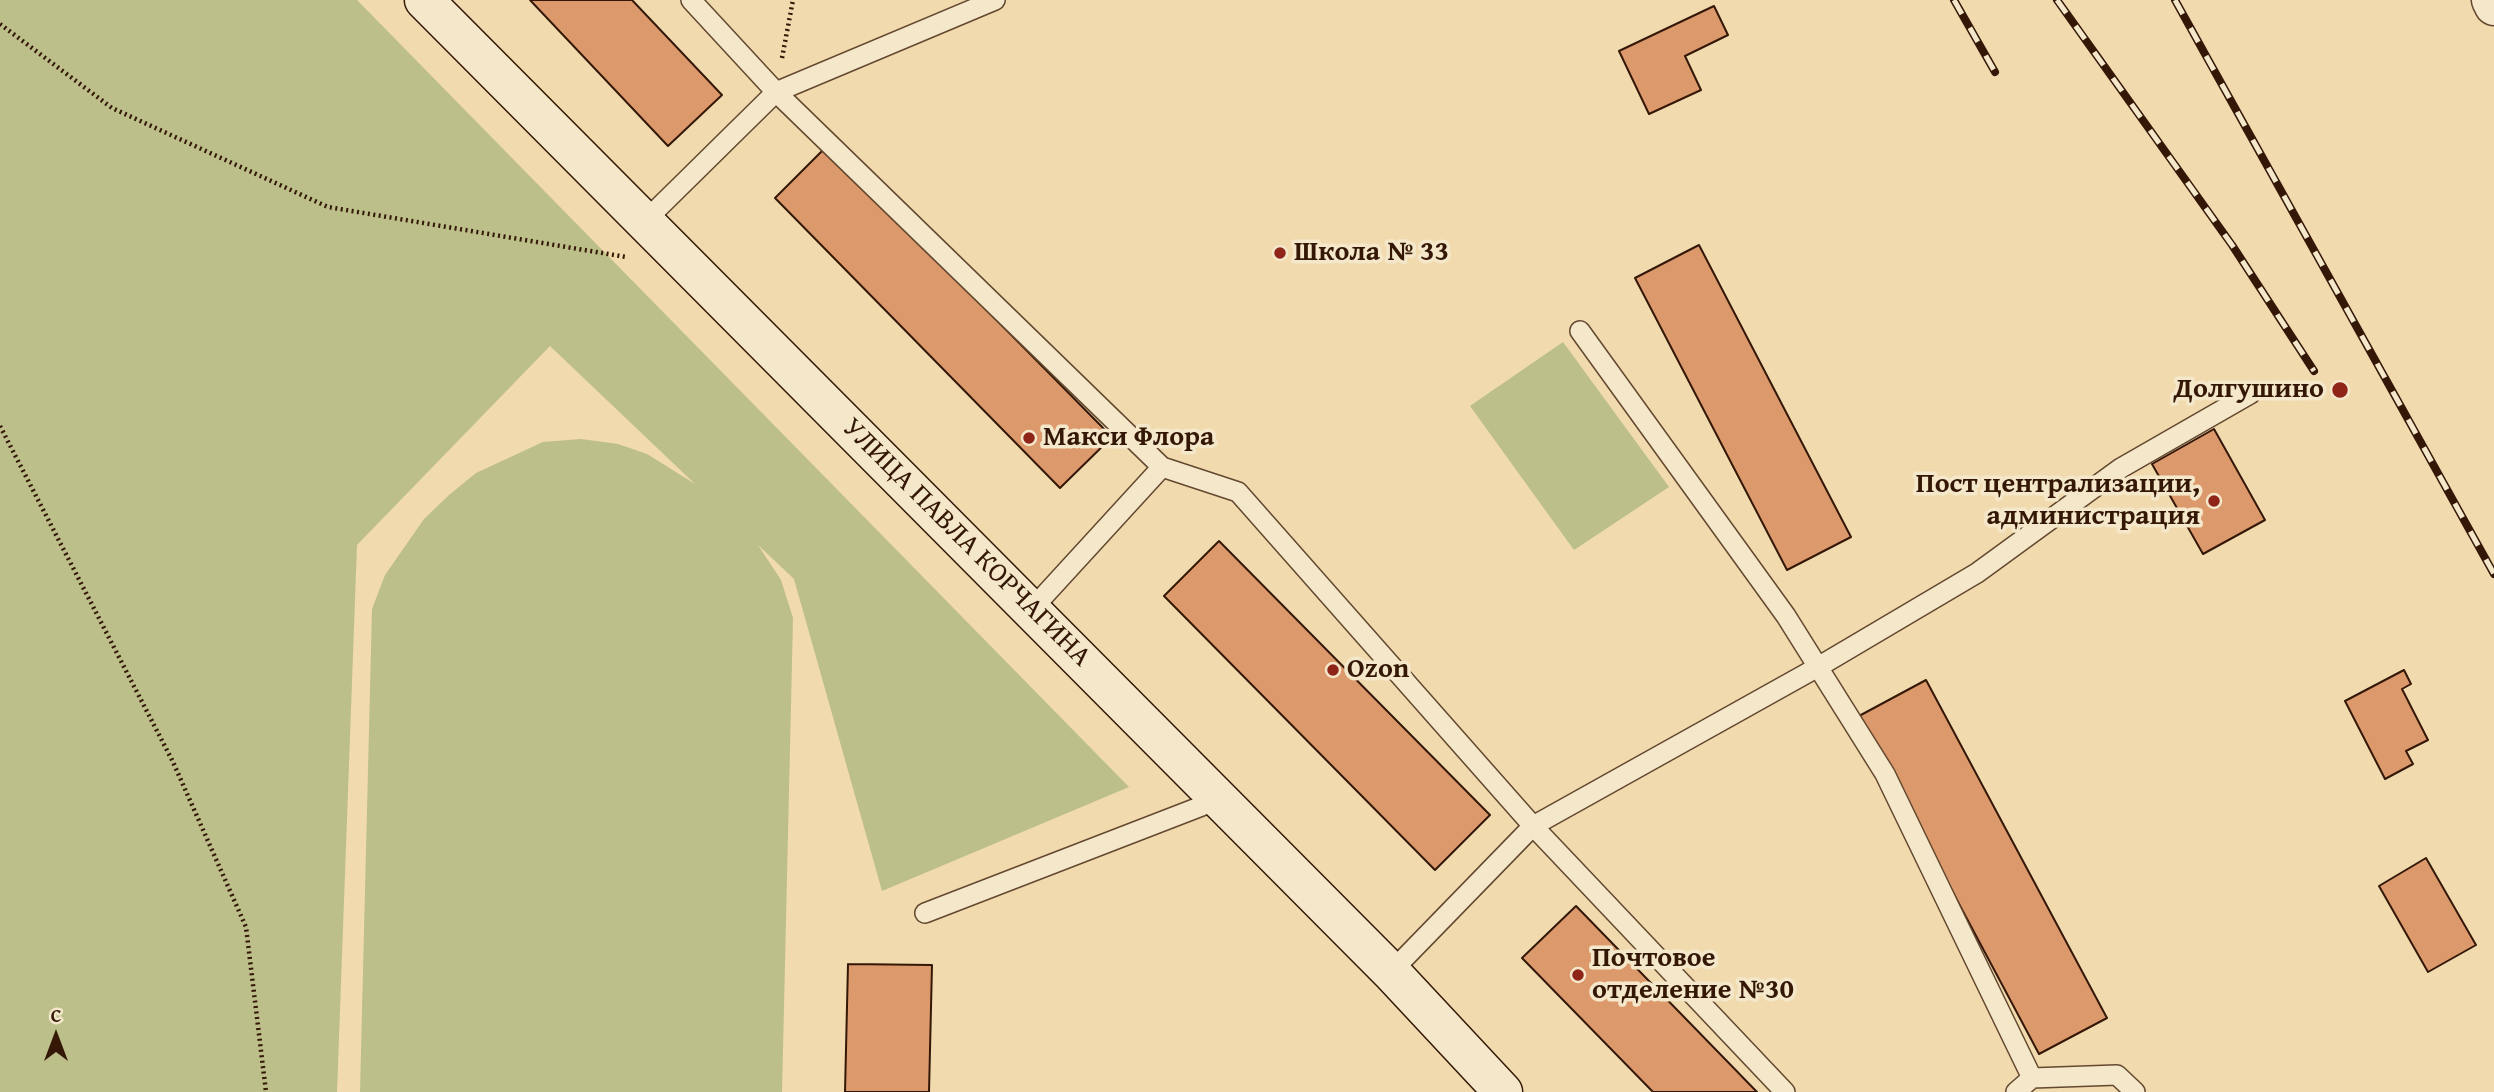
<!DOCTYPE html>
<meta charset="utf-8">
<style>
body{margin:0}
#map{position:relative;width:2494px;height:1092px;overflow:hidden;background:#f0daae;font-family:"Gentium Book Plus",serif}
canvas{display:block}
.north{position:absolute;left:21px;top:1001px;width:70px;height:70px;-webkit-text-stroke:5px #f5e7ca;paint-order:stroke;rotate:0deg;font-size:19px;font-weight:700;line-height:28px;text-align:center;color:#341805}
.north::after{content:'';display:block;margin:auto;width:24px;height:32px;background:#341805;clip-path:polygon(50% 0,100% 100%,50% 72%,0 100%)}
</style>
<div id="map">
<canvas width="2494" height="1092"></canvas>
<div class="north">С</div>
</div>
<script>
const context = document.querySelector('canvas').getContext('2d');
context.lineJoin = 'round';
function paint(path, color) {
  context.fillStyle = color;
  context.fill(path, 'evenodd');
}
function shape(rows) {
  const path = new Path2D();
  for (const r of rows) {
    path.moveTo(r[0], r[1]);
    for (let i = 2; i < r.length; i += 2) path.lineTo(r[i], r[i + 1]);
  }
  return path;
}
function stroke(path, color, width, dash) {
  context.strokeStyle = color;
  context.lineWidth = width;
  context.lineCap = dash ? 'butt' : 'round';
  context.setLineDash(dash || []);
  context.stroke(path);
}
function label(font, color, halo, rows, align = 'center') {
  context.font = font + ' "Gentium Book Plus",serif';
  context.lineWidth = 7;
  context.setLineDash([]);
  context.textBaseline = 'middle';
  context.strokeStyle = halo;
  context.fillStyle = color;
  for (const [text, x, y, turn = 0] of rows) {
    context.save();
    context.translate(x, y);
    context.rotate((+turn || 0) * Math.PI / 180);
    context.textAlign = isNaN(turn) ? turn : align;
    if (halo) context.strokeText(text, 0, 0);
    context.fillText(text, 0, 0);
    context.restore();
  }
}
paint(shape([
 [0,0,357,0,1129,787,882,891,794,579,758,545,781,580,793,618,782,1092,360,1092,372,609,385,575,424,519,449,495,476,473,543,442,581,439,618,444,647,454,695,484,550,346,357,545,337,1092,0,1092],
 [1563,342,1669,487,1574,550,1470,406]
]), '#bcbf89');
const building = shape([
 [530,0,632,0,722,95,668,146,530,0],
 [1714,6,1728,35,1685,56,1701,90,1649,114,1619,51,1714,6],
 [826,147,1112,437,1060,488,775,198,826,147],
 [1699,245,1851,537,1787,570,1635,278,1699,245],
 [2214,429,2265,520,2203,554,2152,464,2214,429],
 [1219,541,1490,815,1435,870,1164,596,1219,541],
 [2404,670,2411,684,2402,689,2428,740,2406,751,2413,764,2385,779,2345,701,2404,670],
 [1926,680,2107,1018,2039,1054,1859,716,1926,680],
 [2426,858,2476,945,2428,972,2379,886,2426,858],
 [1576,906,1757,1092,1653,1092,1522,958,1576,906],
 [848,964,932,965,929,1092,845,1092,848,964]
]);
paint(building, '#dc9a6c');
stroke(building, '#341805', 2);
const service = shape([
 [995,0,776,92,1162,467,1031,610],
 [646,220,776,92,691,0],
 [1580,331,1786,616,1885,774,2032,1078,2016,1092],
 [1162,467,1238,492,1533,826,1391,972],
 [925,913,1220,799],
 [2032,1078,2117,1075,2135,1092],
 [1785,1092,1533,826,1818,667,1977,573,2121,468,2250,394]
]);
const minor = shape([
 [2491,0,2494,6]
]);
const secondary = shape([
 [424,0,1391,972,1503,1092]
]);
stroke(service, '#63482f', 22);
stroke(minor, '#63482f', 41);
stroke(secondary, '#341805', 41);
stroke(shape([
 [0,24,112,108,328,207,626,257],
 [782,58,793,0],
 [0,426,173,762,246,927,266,1092]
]), '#341805', 4.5, [2, 3.5]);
stroke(service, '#f5e7ca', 19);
stroke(minor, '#f5e7ca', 38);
stroke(secondary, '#f5e7ca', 38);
const rail = shape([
 [1954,0,1995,72],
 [2057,0,2232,245,2314,371],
 [2175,0,2494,574]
]);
stroke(rail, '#341805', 8);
stroke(rail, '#f5e7ca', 5, [16]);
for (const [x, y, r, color] of [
 [1280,253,7,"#8f2418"],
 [2340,390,9,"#8f2418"],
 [1029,438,7,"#8f2418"],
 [2214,501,7,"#8f2418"],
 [1333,670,7,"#8f2418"],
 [1578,975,7,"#8f2418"]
]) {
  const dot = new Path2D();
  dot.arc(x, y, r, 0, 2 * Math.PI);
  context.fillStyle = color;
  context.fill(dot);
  stroke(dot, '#f5e7ca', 2.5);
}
label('bold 28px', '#341805', '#f5e7ca', [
 ["Школа № 33",1294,253],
 ["Долгушино",2324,390,"right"],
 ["Макси Флора",1043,438],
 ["Пост централизации,",2200,485,"right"],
 ["администрация",2200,517,"right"],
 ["Ozon",1347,670],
 ["Почтовое",1592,959],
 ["отделение №30",1592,991]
], 'left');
label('28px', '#341805', '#f5e7ca', [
 ["УЛИЦА ПАВЛА КОРЧАГИНА",966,543,45]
]);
</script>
